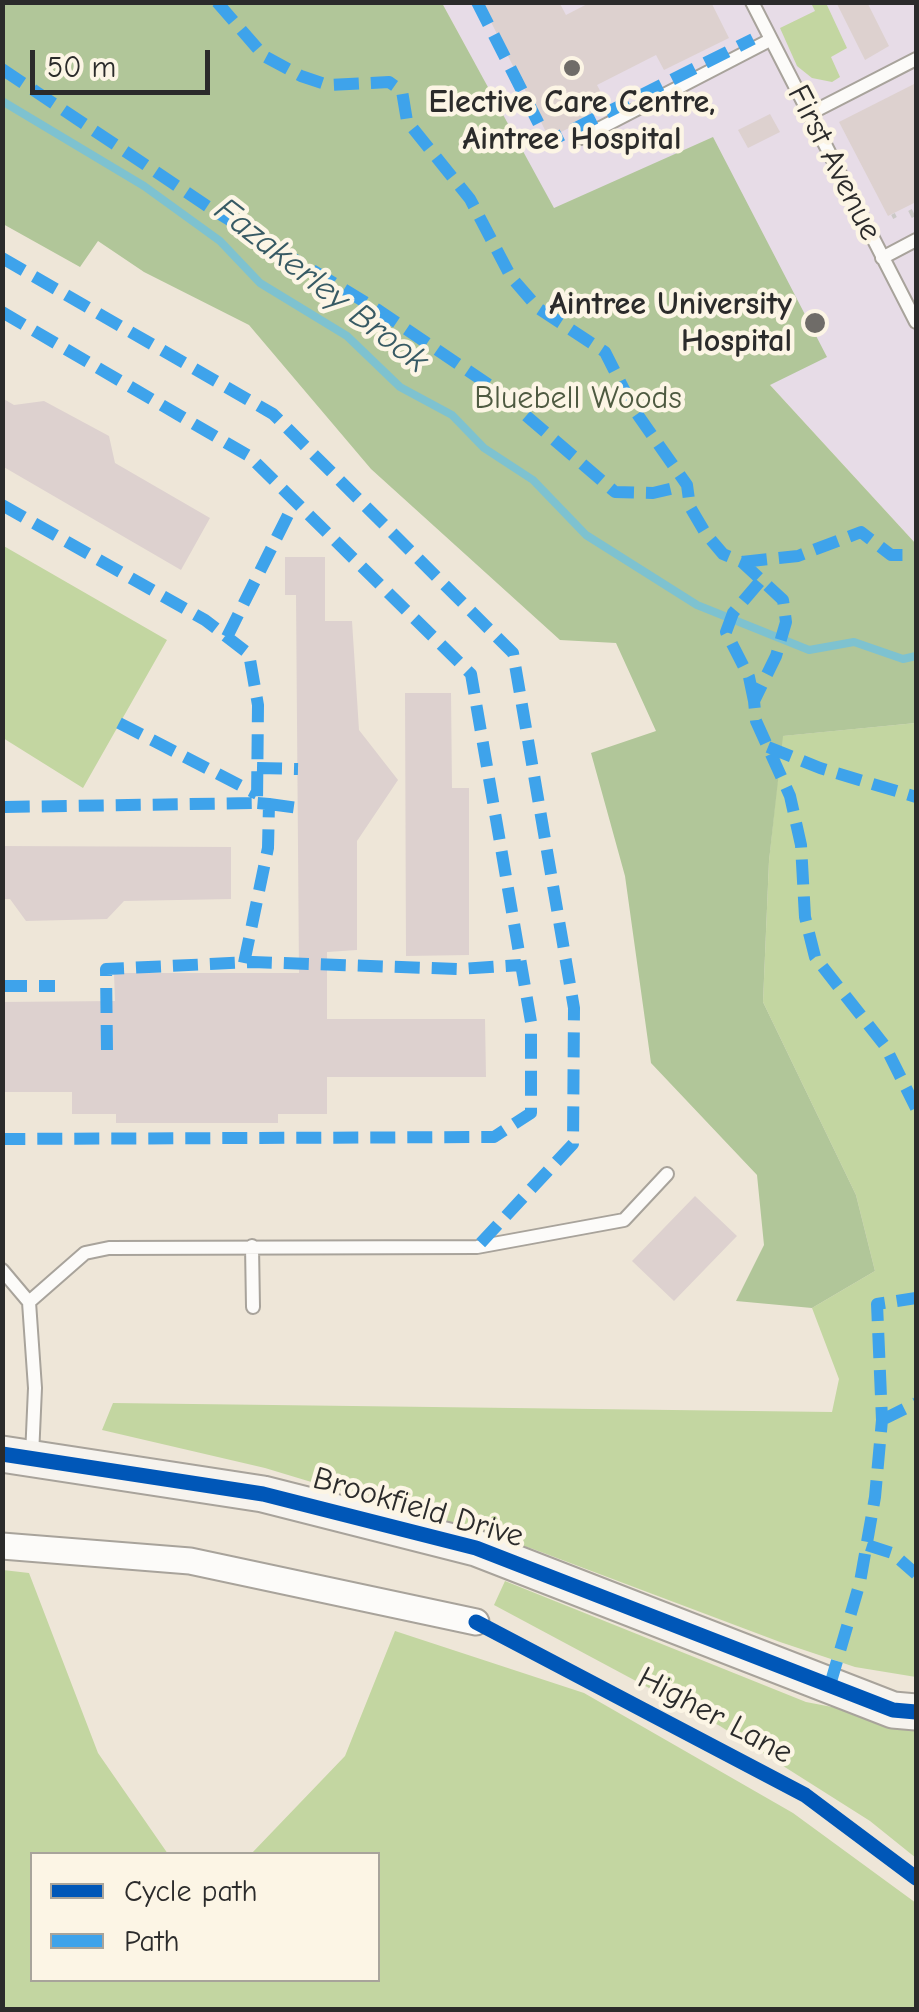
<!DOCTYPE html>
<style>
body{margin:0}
#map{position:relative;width:919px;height:2012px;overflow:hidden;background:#eee6d8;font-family:"Comic Neue",sans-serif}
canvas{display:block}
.frame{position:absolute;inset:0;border:5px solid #2b2b2b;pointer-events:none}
.legend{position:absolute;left:30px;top:1852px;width:350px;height:130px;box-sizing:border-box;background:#fcf5e5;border:2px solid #a8a49b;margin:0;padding:12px 18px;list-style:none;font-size:30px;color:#2b2b2b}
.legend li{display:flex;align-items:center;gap:20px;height:50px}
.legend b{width:50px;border:2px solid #a8a49b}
.scale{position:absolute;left:30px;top:50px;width:180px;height:45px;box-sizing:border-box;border:5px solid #2b2b2b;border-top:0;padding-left:12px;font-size:30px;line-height:35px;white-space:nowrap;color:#2b2b2b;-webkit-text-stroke:8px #fcf5e5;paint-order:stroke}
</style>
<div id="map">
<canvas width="919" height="2012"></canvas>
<div class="frame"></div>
<ul class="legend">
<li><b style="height:12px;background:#0057b8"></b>Cycle path</li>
<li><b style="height:12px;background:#3ea3eb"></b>Path</li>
</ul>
<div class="scale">50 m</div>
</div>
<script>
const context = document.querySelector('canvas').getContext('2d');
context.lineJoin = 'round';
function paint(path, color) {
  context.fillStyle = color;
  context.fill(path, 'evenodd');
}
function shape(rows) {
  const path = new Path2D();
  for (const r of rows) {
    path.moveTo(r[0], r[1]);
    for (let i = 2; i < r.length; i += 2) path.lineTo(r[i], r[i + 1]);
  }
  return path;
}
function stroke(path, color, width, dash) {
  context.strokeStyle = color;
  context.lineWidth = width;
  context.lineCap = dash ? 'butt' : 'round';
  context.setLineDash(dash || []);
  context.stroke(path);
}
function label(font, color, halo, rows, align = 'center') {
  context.font = font + ' "Comic Neue",sans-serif';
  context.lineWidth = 9;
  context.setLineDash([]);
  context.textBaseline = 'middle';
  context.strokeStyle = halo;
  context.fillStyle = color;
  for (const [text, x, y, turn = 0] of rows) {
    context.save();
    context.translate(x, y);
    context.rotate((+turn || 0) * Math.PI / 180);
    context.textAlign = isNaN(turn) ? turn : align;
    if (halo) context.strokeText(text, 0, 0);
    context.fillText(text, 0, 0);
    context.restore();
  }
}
paint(shape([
 [442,3,916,3,916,544,657,262,577,252]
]), '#e7dce7');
paint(shape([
 [811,3,826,3,847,48,831,57,840,77,832,82,812,78,797,66,780,28,815,11],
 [2,545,167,640,83,788,3,738],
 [916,723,916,1677,855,1667,780,1642,533,1549,265,1468,102,1430,113,1403,832,1412,839,1379,812,1308,875,1271,856,1195,763,1002,769,861,782,736],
 [3,1570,29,1573,98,1753,168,1854,32,1854,32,1980,378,1980,378,1854,251,1854,345,1756,395,1631,584,1693,793,1813,916,1903,916,2009,3,2009],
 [505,1581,806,1702,916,1723,916,1858,870,1821,720,1726,494,1605]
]), '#c3d6a1');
paint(shape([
 [2,3,442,3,554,208,713,137,827,357,770,385,916,544,916,723,783,736,769,861,763,1002,856,1195,875,1271,812,1308,736,1301,764,1245,757,1175,651,1063,625,876,591,753,656,731,616,643,560,640,371,469,249,325,144,272,98,241,80,267,3,224]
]), '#b1c699');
stroke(shape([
 [2,101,144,186,220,241,260,283,347,336,400,387,452,415,484,448,533,480,586,535,697,605,809,650,854,642,903,659,916,656]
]), '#7ec2d0', 8);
paint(shape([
 [481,2,559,2,566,15,591,2,711,2,729,38,664,70,656,55,597,85,609,108,549,138],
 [836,2,867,2,889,46,865,60],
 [916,83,916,202,888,216,839,122],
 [770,114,780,132,748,148,738,130],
 [2,398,14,405,44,401,109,436,115,463,210,518,181,570,2,466],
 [285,557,325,557,325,621,352,621,359,730,398,780,357,841,357,950,327,952,327,1019,485,1019,486,1077,327,1077,327,1114,278,1114,278,1123,116,1123,116,1114,72,1114,72,1092,2,1092,2,1002,115,1001,114,973,299,973,296,595,285,595],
 [405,693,451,693,452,788,469,788,469,955,406,956],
 [2,846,231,847,231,899,124,901,107,919,26,921,10,899,2,899],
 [695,1196,737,1236,674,1301,632,1261]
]), '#ddd1cf');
const lane = shape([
 [752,2,916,322],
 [811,113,916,59],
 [581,138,770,40],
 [882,258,916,240],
 [252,1246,253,1307],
 [2,1270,29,1302,35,1388,32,1456],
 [29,1302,85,1253,109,1248,477,1247,624,1220,667,1174]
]);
const street = shape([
 [2,1546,190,1561,476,1622]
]);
const secondary = shape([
 [2,1454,263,1494,476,1548,893,1710,916,1712]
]);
stroke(lane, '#a8a39b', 16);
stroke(street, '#a8a39b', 29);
stroke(secondary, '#a8a39b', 39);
stroke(shape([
 [784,3,784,2],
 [910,210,916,222],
 [893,214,895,218]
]), '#cbc9c6', 4, [8, 8]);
stroke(lane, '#fcfbf9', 12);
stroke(street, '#fcfbf9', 25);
stroke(secondary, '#f6f3ee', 35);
stroke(shape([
 [217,2,264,56,301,76,328,85,389,82,402,91,407,121,470,199,511,277,538,308,605,352,635,411,687,485,690,507,706,534,723,554,742,562,783,600,786,622,776,656,754,701,756,721,790,796,801,845,805,917,815,957,885,1046,916,1108],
 [477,2,548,142,753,39],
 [2,69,213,210,378,310,495,389,615,492,653,493,687,485],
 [2,258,273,414,513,653,574,1008,573,1144,477,1247],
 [2,312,249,456,471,674,531,1022,531,1113,494,1137,2,1139],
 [2,505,205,620,249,654,258,705,257,803,2,807],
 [742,562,798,556,861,532,891,555,916,555],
 [227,637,295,501],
 [754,701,749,677,726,632,733,613,762,579],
 [119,723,257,794],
 [768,747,820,768,916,797],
 [257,768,298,769],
 [269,804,298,808],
 [244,963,268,848,269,804,257,803],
 [2,986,55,986],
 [107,1050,106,969,253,962,459,969,521,965],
 [882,1420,916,1403],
 [867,1545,892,1553,916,1574],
 [830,1685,860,1582,875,1497,882,1420,877,1304,916,1298]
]), '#3ea3eb', 12, [25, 12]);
stroke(shape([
 [2,1454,263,1494,476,1548,893,1710,916,1712],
 [476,1622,805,1795,916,1878]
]), '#0057b8', 15);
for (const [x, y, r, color] of [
 [572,68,10,"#6f6c68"],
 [815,323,12,"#6f6c68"]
]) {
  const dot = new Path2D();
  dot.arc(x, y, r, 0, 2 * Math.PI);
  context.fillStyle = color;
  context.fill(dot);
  stroke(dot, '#fcf5e5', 4);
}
label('bold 32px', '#2b2b2b', '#fcf5e5', [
 ["Elective Care Centre,",572,103],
 ["Aintree Hospital",572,140],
 ["Aintree University",792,305,"right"],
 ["Hospital",792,342,"right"]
]);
label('32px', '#2b2b2b', '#fcf5e5', [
 ["First Avenue",834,163,63],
 ["Brookfield Drive",418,1508,16],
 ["Higher Lane",715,1716,28]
]);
label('32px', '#4e5a41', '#fcf5e5', [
 ["Bluebell Woods",578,399]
]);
label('italic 35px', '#375a64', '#fcf5e5', [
 ["Fazakerley Brook",321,286,38]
]);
</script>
